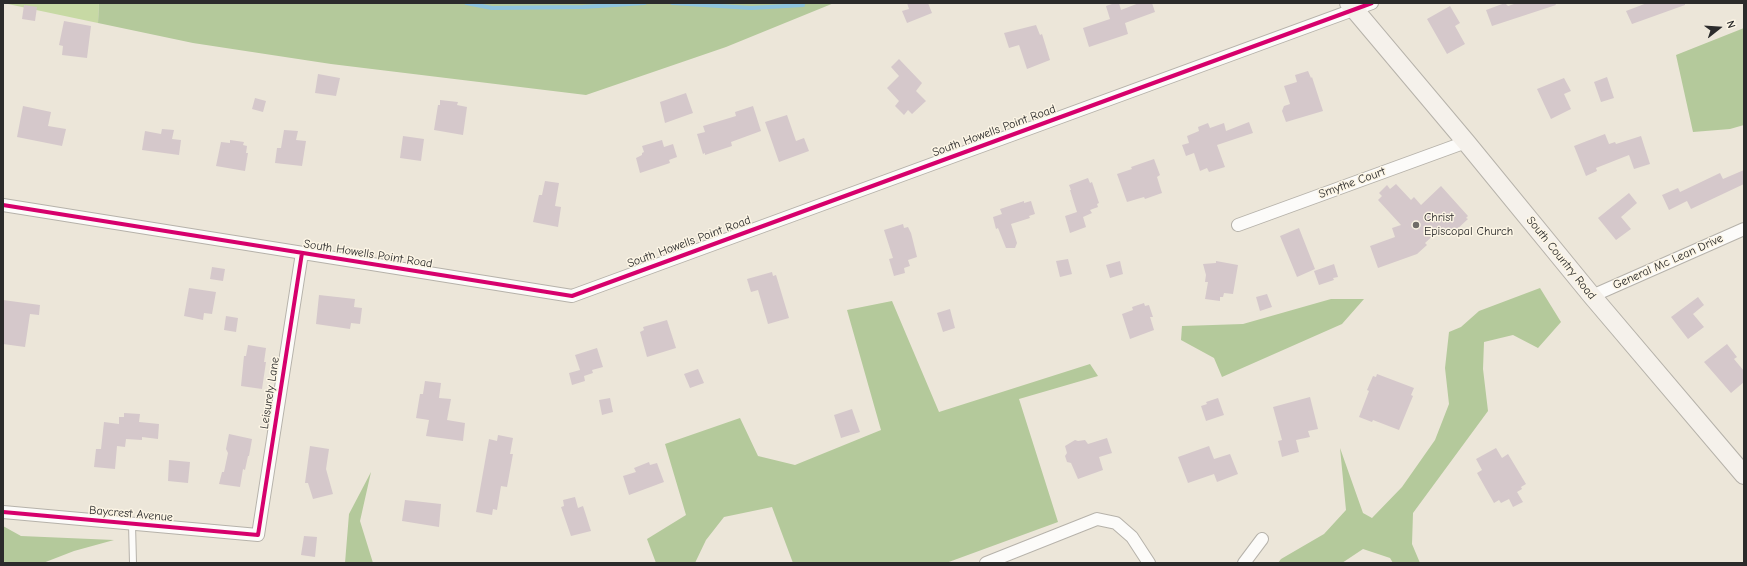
<!DOCTYPE html>
<style>
body{margin:0}
#map{position:relative;width:1747px;height:566px;overflow:hidden;background:#ece6d9;font-family:"Comic Neue",sans-serif}
canvas{display:block}
.frame{position:absolute;inset:0;border:4px solid #2b2b2b;pointer-events:none}
.north{position:absolute;left:1699px;top:8px;width:40px;height:40px;-webkit-text-stroke:3px #fcf5e5;paint-order:stroke;rotate:73deg;font-size:11px;font-weight:700;line-height:16px;text-align:center;color:#2b2b2b}
.north::after{content:'';display:block;margin:auto;width:14px;height:18px;background:#2b2b2b;clip-path:polygon(50% 0,100% 100%,50% 72%,0 100%)}
</style>
<div id="map">
<canvas width="1747" height="566"></canvas>
<div class="frame"></div>
<div class="north">N</div>
</div>
<script>
const context = document.querySelector('canvas').getContext('2d');
context.lineJoin = 'round';
function paint(path, color) {
  context.fillStyle = color;
  context.fill(path, 'evenodd');
}
function shape(rows) {
  const path = new Path2D();
  for (const r of rows) {
    path.moveTo(r[0], r[1]);
    for (let i = 2; i < r.length; i += 2) path.lineTo(r[i], r[i + 1]);
  }
  return path;
}
function stroke(path, color, width, dash) {
  context.strokeStyle = color;
  context.lineWidth = width;
  context.lineCap = dash ? 'butt' : 'round';
  context.setLineDash(dash || []);
  context.stroke(path);
}
function label(font, color, halo, rows, align = 'center') {
  context.font = font + ' "Comic Neue",sans-serif';
  context.lineWidth = 3;
  context.setLineDash([]);
  context.textBaseline = 'middle';
  context.strokeStyle = halo;
  context.fillStyle = color;
  for (const [text, x, y, turn = 0] of rows) {
    context.save();
    context.translate(x, y);
    context.rotate((+turn || 0) * Math.PI / 180);
    context.textAlign = isNaN(turn) ? turn : align;
    if (halo) context.strokeText(text, 0, 0);
    context.fillText(text, 0, 0);
    context.restore();
  }
}
paint(shape([
 [3,3,99,3,98,23]
]), '#c7d9a4');
paint(shape([
 [99,3,834,3,726,47,586,95,331,64,193,43,98,23],
 [1744,28,1744,125,1730,129,1693,132,1676,55],
 [1540,288,1561,322,1538,348,1513,335,1484,342,1483,369,1488,411,1413,513,1412,544,1420,563,1393,563,1390,558,1363,549,1342,563,1278,563,1281,559,1324,534,1346,510,1340,448,1363,513,1372,518,1402,487,1435,440,1449,404,1445,368,1449,332,1461,327,1479,311],
 [1331,299,1364,299,1342,324,1222,377,1214,358,1181,340,1182,326,1243,324],
 [892,301,939,412,1090,364,1098,376,1019,399,1058,522,946,563,793,563,772,507,724,517,706,540,695,563,656,563,647,539,686,515,665,444,740,418,758,456,795,465,881,430,847,310],
 [371,472,360,521,373,563,345,563,349,514],
 [3,526,21,536,114,540,74,551,43,563,3,563]
]), '#b4c99b');
stroke(shape([
 [466,3,492,8,583,7,645,3],
 [672,3,751,8,803,5]
]), '#8ec4de', 4);
paint(shape([
 [907,3,928,3,932,13,907,23,902,11,909,9],
 [1115,3,1119,3,1121,10,1139,3,1152,3,1155,12,1125,23,1128,34,1089,47,1083,28,1110,19,1106,6],
 [1505,3,1508,6,1517,3,1555,3,1556,5,1492,26,1486,10],
 [1647,3,1685,3,1685,5,1632,24,1626,11],
 [24,5,37,7,35,21,22,19],
 [1450,6,1460,23,1455,26,1465,44,1447,54,1427,19],
 [64,21,91,26,87,58,62,55,63,46,59,45],
 [1036,25,1040,35,1042,34,1050,60,1027,69,1019,45,1009,48,1004,33],
 [899,59,922,83,916,91,926,101,912,114,908,110,904,115,895,106,899,101,887,88,899,76,891,67],
 [1308,71,1311,78,1312,77,1323,111,1286,122,1282,111,1284,106,1290,104,1284,86,1297,82,1295,75],
 [318,74,340,78,336,96,315,93],
 [1607,77,1614,98,1601,102,1594,82],
 [1564,78,1571,91,1564,94,1571,109,1551,119,1537,89],
 [686,93,693,113,665,123,660,102],
 [255,98,266,101,263,112,252,109],
 [440,100,458,102,457,105,467,107,463,135,434,130,438,105,440,105],
 [23,106,51,112,48,126,66,129,62,146,17,137],
 [753,106,761,131,731,142,732,146,705,155,705,153,703,154,697,134,705,132,703,126,736,116,735,112],
 [787,115,796,141,804,138,809,151,779,162,765,122],
 [1249,122,1253,133,1217,145,1225,167,1209,172,1207,168,1200,171,1194,153,1186,156,1182,145,1189,143,1187,136,1199,131,1198,127,1208,123,1210,128,1224,123,1226,131],
 [162,129,174,130,172,139,181,140,179,155,142,150,145,131,161,134],
 [284,130,298,131,296,140,306,141,302,166,275,163,277,148,281,148],
 [1605,134,1609,144,1615,142,1616,144,1641,136,1650,164,1634,169,1629,155,1596,168,1597,171,1586,176,1574,146],
 [403,136,424,139,421,161,400,158],
 [230,140,244,142,243,145,247,146,246,153,248,153,245,171,216,166,221,142,230,143],
 [662,140,664,147,673,144,677,157,669,160,670,163,640,173,636,158,642,155,642,153,644,152,642,146],
 [1154,159,1160,175,1157,177,1162,193,1145,199,1144,197,1127,202,1117,174,1132,169,1131,167],
 [1744,170,1744,184,1691,209,1687,201,1669,210,1662,195,1678,188,1680,192,1720,173,1723,179],
 [1088,178,1090,183,1092,182,1099,203,1097,204,1098,207,1090,210,1092,213,1083,217,1086,227,1070,233,1065,216,1077,212,1070,190,1071,190,1069,185],
 [545,181,559,183,555,206,561,207,558,227,533,222,539,195,542,195],
 [1396,184,1411,200,1414,197,1421,205,1441,186,1468,216,1466,218,1468,219,1455,231,1453,228,1446,234,1440,229,1425,243,1427,245,1417,254,1378,268,1370,246,1395,237,1392,228,1401,225,1378,200,1382,196,1379,193,1387,185,1390,189],
 [1629,193,1637,203,1621,217,1631,229,1616,240,1598,218],
 [1024,201,1024,203,1031,201,1035,214,1029,216,1030,218,1011,224,1017,243,1015,248,1006,248,998,228,996,229,993,217,1002,214,1000,209],
 [903,224,904,228,908,227,911,233,917,257,908,260,910,266,904,268,905,273,894,276,889,259,893,258,884,230],
 [1299,228,1315,269,1297,277,1280,236],
 [1068,259,1072,274,1060,277,1056,261],
 [1120,261,1123,274,1110,278,1106,265],
 [1216,261,1238,265,1233,294,1224,293,1223,297,1220,297,1220,301,1205,299,1208,282,1205,282,1206,275,1203,264,1216,263],
 [1334,264,1338,277,1333,278,1334,280,1319,285,1314,271],
 [212,267,225,269,223,281,210,279],
 [772,272,773,276,776,275,789,318,768,324,758,290,751,292,747,279],
 [189,288,216,292,212,314,204,313,203,320,184,316],
 [1267,294,1272,307,1260,311,1256,297],
 [319,295,355,299,354,307,362,308,360,324,351,323,350,329,316,324],
 [1698,297,1704,305,1693,314,1704,327,1688,339,1671,317],
 [3,300,40,305,39,315,30,314,25,347,3,344],
 [1144,303,1145,306,1149,305,1153,317,1150,317,1154,330,1130,339,1122,314,1133,310,1132,307],
 [950,309,955,328,943,332,937,313],
 [226,316,238,318,236,332,224,330],
 [667,320,676,348,647,357,640,332,644,330,643,327],
 [1727,344,1737,357,1734,359,1744,371,1744,382,1731,393,1704,362],
 [248,345,266,348,264,362,266,362,262,389,241,386,244,356,246,356],
 [597,348,603,367,592,370,593,373,584,376,585,381,572,385,569,373,580,370,575,355],
 [698,369,704,383,690,388,684,374],
 [1377,374,1414,388,1411,395,1413,396,1399,430,1373,420,1372,422,1359,417,1369,391,1367,390,1373,376,1376,377],
 [425,381,441,383,439,398,451,399,447,420,465,423,463,441,426,436,429,420,416,418,420,394,423,394],
 [1310,397,1318,429,1308,431,1310,437,1296,440,1299,452,1282,457,1278,441,1282,440,1273,407],
 [610,398,613,412,602,415,599,400],
 [1218,398,1224,415,1206,421,1201,406,1207,404,1206,402],
 [852,409,860,432,841,438,834,415],
 [124,413,140,414,139,422,159,424,158,439,142,437,142,440,126,439,125,447,117,446,115,469,94,467,96,449,101,449,104,422,119,424,119,417,124,417],
 [229,434,252,439,249,456,248,456,245,470,243,469,240,487,219,484,222,472,224,472,228,453,226,449],
 [498,435,513,438,510,454,513,454,507,487,501,486,497,510,493,509,492,515,476,512,489,439,497,441],
 [1107,438,1112,453,1099,457,1103,470,1078,479,1071,463,1067,462,1065,456,1067,453,1065,446,1075,440,1078,441,1085,440,1088,444],
 [310,446,329,449,326,469,333,494,313,499,308,483,305,483],
 [1209,446,1214,459,1230,454,1238,474,1217,482,1214,474,1188,483,1178,457],
 [1496,448,1502,458,1508,454,1526,484,1521,487,1522,489,1517,492,1523,502,1513,507,1509,499,1501,503,1499,500,1494,503,1477,473,1482,470,1476,459],
 [169,460,190,462,188,483,168,481],
 [649,462,650,465,657,463,664,482,629,495,623,476,636,472,634,468],
 [575,497,578,508,583,506,591,531,571,536,561,507,564,506,563,500],
 [405,500,441,504,439,527,402,521],
 [304,536,317,537,315,557,301,555]
]), '#d5c8cb');
const lane = shape([
 [132,524,133,563]
]);
const street = shape([
 [3,205,572,296,1372,3],
 [1238,225,1466,142],
 [1592,296,1744,229],
 [3,512,258,535,302,253],
 [986,563,1097,519,1116,523,1132,537,1149,563],
 [1244,563,1262,539]
]);
const secondary = shape([
 [1349,3,1466,142,1592,296,1744,475]
]);
stroke(lane, '#b6b2aa', 8);
stroke(street, '#b6b2aa', 14);
stroke(secondary, '#b6b2aa', 20);
stroke(lane, '#fcfbf9', 6);
stroke(street, '#fcfbf9', 12);
stroke(secondary, '#f5f1eb', 18);
stroke(shape([
 [3,205,572,296,1372,3],
 [3,512,258,535,302,253]
]), '#d6006c', 4);
for (const [x, y, r, color] of [
 [1416,225,4,"#6f6c68"]
]) {
  const dot = new Path2D();
  dot.arc(x, y, r, 0, 2 * Math.PI);
  context.fillStyle = color;
  context.fill(dot);
  stroke(dot, '#fcf5e5', 1.5);
}
label('12px', '#2b2b2b', '#fcf5e5', [
 ["South Howells Point Road",994,131,-20],
 ["Smythe Court",1352,183,-20],
 ["South Howells Point Road",689,242,-20],
 ["South Howells Point Road",368,254,9],
 ["South Country Road",1561,258,51],
 ["General Mc Lean Drive",1668,262,-24],
 ["Leisurely Lane",270,393,-81],
 ["Baycrest Avenue",131,514,5]
]);
label('12px', '#2b2b2b', '#fcf5e5', [
 ["Christ",1424,218],
 ["Episcopal Church",1424,232]
], 'left');
</script>
